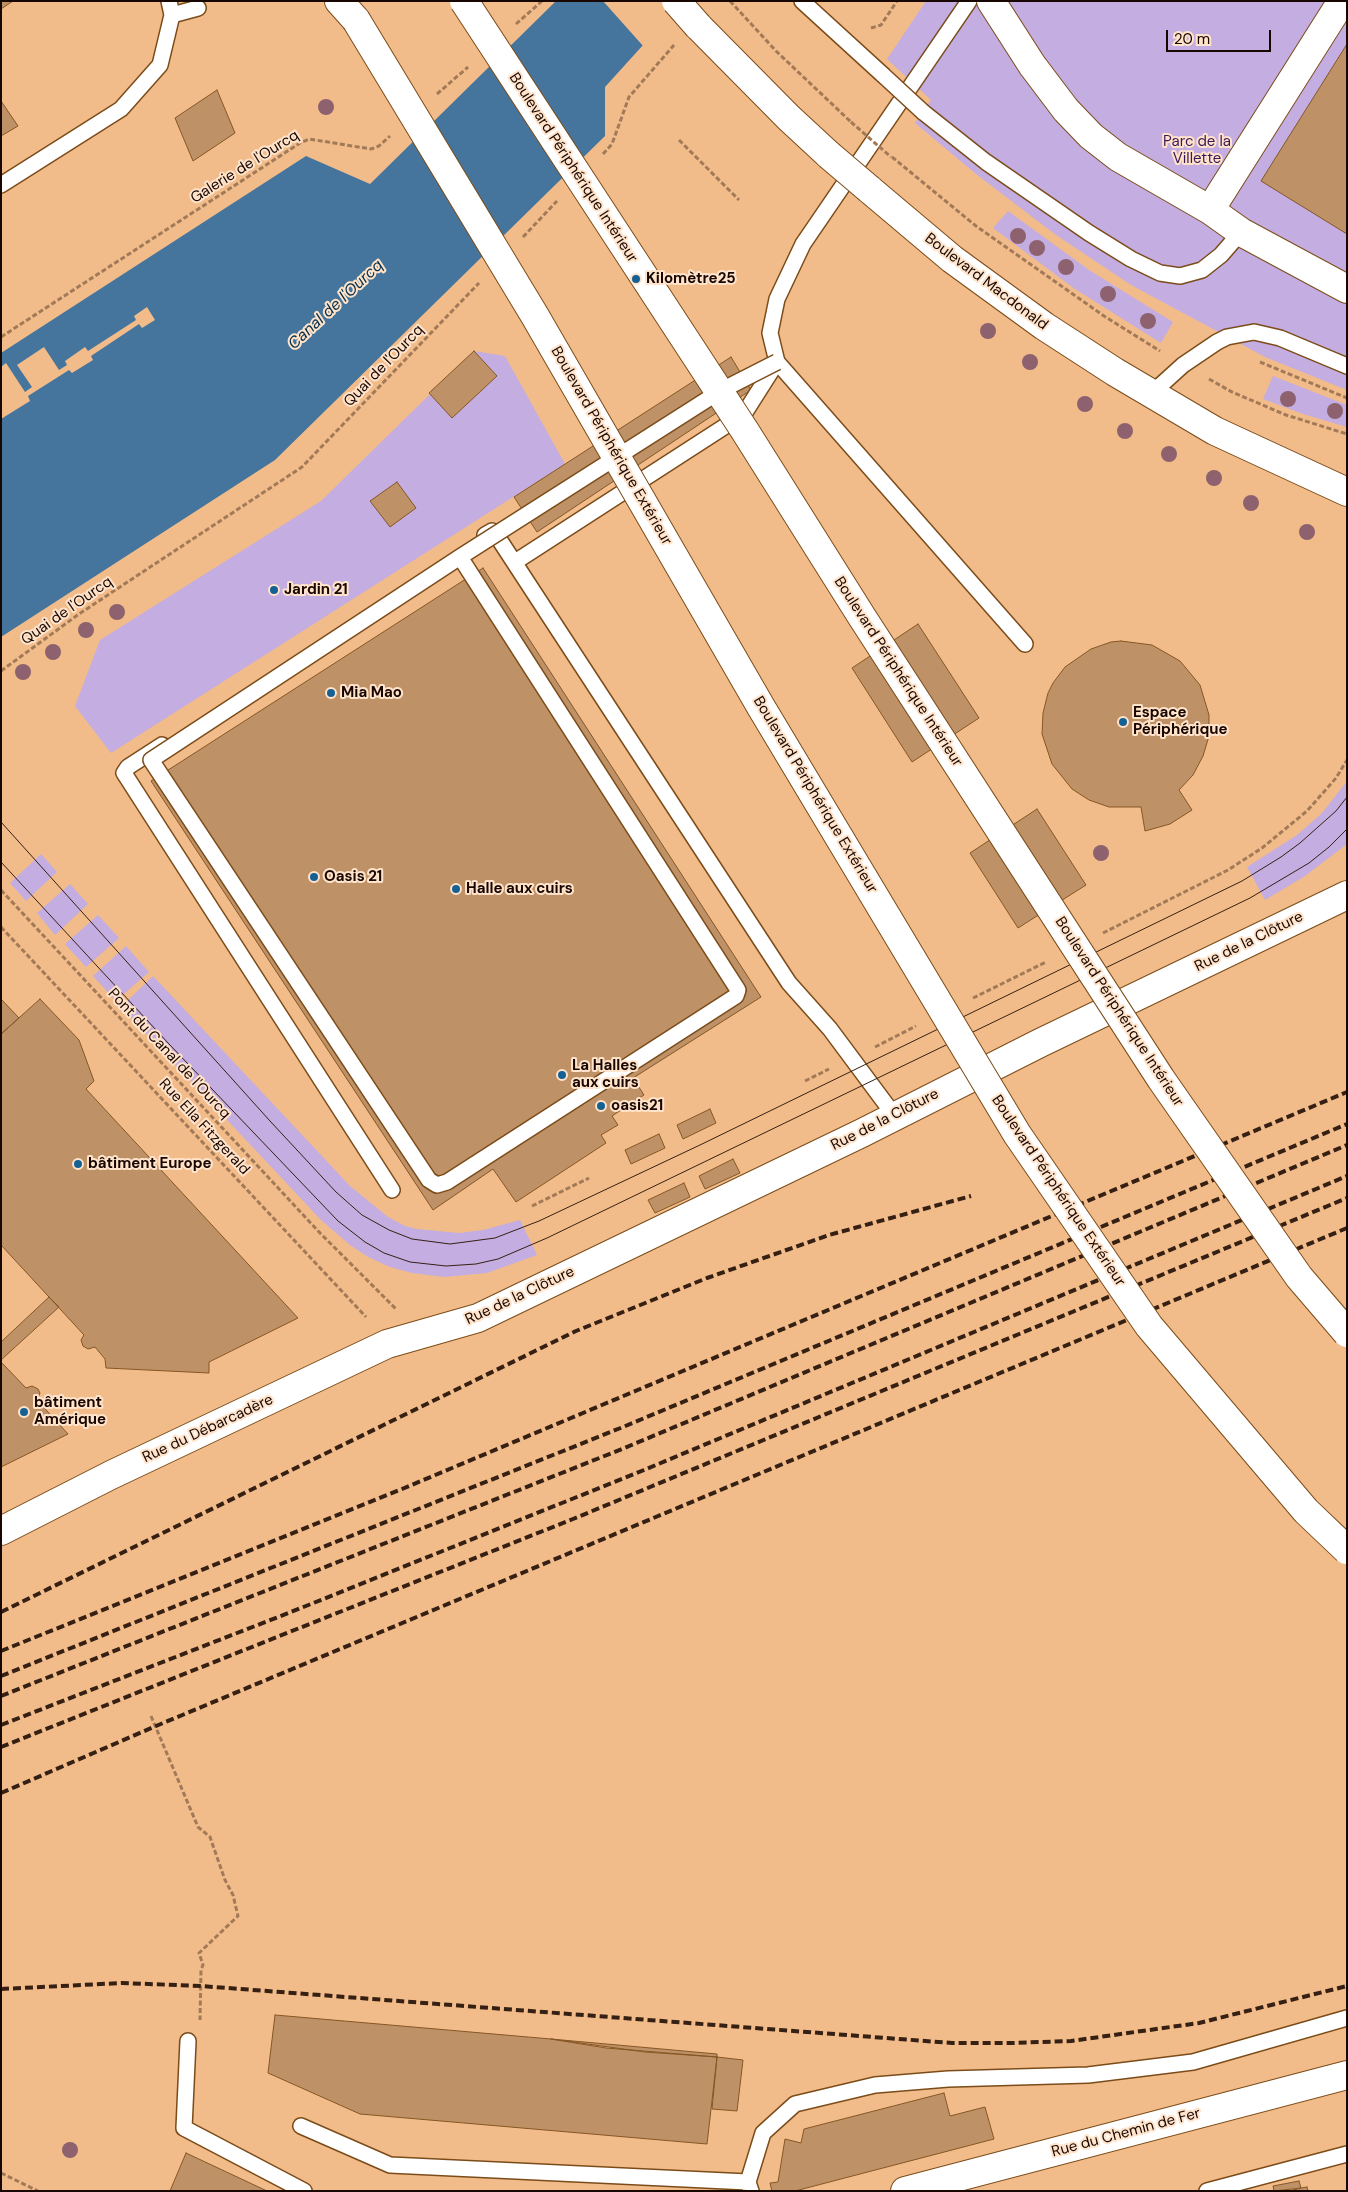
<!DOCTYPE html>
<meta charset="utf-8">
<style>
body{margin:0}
#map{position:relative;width:1348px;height:2192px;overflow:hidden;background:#f2bc8a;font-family:"DM Sans",sans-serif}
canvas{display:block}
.frame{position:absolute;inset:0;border:2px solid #180700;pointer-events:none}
.scale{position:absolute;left:1166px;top:30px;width:105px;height:22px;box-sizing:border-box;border:2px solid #180700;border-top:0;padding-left:6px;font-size:15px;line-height:18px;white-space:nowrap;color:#180700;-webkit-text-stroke:4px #ffe3ca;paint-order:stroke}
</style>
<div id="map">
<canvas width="1348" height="2192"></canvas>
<div class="frame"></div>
<div class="scale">20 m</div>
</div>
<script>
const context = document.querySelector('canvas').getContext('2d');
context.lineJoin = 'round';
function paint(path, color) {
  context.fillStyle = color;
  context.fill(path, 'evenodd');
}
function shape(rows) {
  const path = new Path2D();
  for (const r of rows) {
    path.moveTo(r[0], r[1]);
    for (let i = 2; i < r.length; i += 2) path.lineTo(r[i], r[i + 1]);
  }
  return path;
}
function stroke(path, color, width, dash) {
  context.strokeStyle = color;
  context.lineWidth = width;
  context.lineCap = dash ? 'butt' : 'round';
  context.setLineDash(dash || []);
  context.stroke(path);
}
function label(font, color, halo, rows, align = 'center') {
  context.font = font + ' "DM Sans",sans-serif';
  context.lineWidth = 4;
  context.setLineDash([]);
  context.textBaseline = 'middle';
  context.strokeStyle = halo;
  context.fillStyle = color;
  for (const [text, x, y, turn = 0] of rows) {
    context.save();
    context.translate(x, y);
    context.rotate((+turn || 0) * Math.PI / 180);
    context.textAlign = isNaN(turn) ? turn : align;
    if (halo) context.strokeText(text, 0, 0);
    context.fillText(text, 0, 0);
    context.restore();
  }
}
paint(shape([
 [926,1,1347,1,1347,390,1265,357,1131,285,1056,235,976,174,915,123,931,100,887,59],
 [1008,211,1089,270,1173,322,1161,343,1075,289,993,228],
 [474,351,505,356,565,464,111,753,75,706,100,640,321,501],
 [1273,376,1347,405,1347,427,1303,414,1263,399],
 [1347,781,1347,844,1305,876,1265,900,1247,867,1297,835,1322,813],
 [41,854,57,872,26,901,10,883],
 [70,884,88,904,55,935,37,913],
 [98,915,119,938,86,967,65,944],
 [126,946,149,972,116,1001,93,976],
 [153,976,350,1186,388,1217,405,1226,417,1229,459,1233,483,1230,520,1220,537,1255,487,1273,444,1277,412,1273,390,1267,368,1257,350,1245,321,1220,121,1007]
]), '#c3ade1');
paint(shape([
 [556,1,683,1,605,87,605,136,275,460,1,637,1,353,306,156,370,184]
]), '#45759c');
paint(shape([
 [603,1,685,1,644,47],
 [147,307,155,320,142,328,139,324,91,356,93,360,72,373,69,370,28,396,30,401,1,419,1,367,6,363,25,392,32,387,17,365,44,347,59,370,67,365,65,361,85,347,88,351,136,320,134,316]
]), '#f2bc8a');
const building = shape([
 [1,1,13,1,1,9,1,1],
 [1347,44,1347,234,1261,181,1347,44],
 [217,90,235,133,193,161,175,118,217,90],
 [1,101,18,126,1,136,1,101],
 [474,351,497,376,452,418,429,393,474,351],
 [731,357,751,390,537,532,514,497,731,357],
 [397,482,416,508,390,527,370,501,397,482],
 [483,568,761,997,633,1078,644,1095,612,1116,618,1125,601,1135,606,1143,516,1202,493,1169,433,1210,151,781,483,568],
 [918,624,979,718,912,762,852,668,918,624],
 [1121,641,1152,645,1180,661,1200,685,1209,715,1209,736,1203,756,1193,775,1179,790,1192,810,1170,824,1145,831,1141,807,1109,807,1089,800,1072,789,1052,764,1042,734,1043,713,1048,693,1053,683,1065,667,1091,649,1111,642,1121,641],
 [1037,809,1086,885,1018,928,970,853,1037,809],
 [1,999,19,1018,1,1034,1,999],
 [40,999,79,1040,94,1081,86,1089,298,1318,209,1362,209,1373,106,1368,105,1359,95,1347,88,1349,83,1346,81,1340,84,1335,1,1245,1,1034,40,999],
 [710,1109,716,1123,683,1139,677,1125,710,1109],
 [659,1134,665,1148,631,1164,625,1150,659,1134],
 [733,1159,740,1173,705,1189,699,1176,733,1159],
 [684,1183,690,1197,655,1213,648,1200,684,1183],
 [49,1297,59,1307,1,1360,1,1342,49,1297],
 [1,1362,26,1388,32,1386,38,1389,40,1393,37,1400,68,1434,1,1467,1,1362],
 [275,2015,551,2039,606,2048,717,2057,707,2144,360,2114,268,2073,275,2015],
 [551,2039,717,2054,717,2057,645,2052,551,2039],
 [717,2057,743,2060,737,2111,712,2109,717,2057],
 [944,2093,950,2116,985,2107,994,2139,795,2191,772,2191,770,2183,778,2182,785,2139,801,2143,804,2129,944,2093],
 [186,2153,267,2191,170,2191,186,2153],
 [1299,2181,1301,2188,1274,2191,1273,2186,1299,2181],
 [1307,2187,1308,2191,1289,2191,1301,2188,1307,2187]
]);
paint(building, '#bf9166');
stroke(building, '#855624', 1);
const lane = shape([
 [802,1,883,75],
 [172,15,198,8],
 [923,112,986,162,1089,233,1131,259,1160,273,1180,276,1202,270,1221,255,1241,232],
 [1,185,121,109,160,65,172,15,169,1],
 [777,362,1025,644],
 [1151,394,1183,365,1217,342,1227,337,1254,332,1280,338,1347,366],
 [485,535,492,531,495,533,789,983,830,1029,894,1115],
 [515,562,744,414,777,362,770,333,777,299,803,244,969,1],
 [162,745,128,767,124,773,392,1190],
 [188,2041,184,2128,304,2191],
 [301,2126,390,2165,748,2182],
 [751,2191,748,2182,763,2133,795,2104,875,2085,948,2079,1088,2075,1193,2062,1347,2018],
 [1207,2191,1347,2154]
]);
const street = shape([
 [991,1,1032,65,1066,110,1091,136,1118,157,1210,210,1241,232,1347,289],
 [1210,210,1342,1],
 [1,1531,111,1475,387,1344,478,1318,862,1133,1040,1043,1347,895],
 [905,2191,1347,2075]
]);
const primary = shape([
 [698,26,789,118,829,155],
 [869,189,952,259,1044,326,1115,372,1215,431,1347,492]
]);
const highway = shape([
 [339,1,356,20]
]);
stroke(lane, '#7b4c19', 18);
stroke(street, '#7b4c19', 30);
stroke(primary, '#7b4c19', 30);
stroke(highway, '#7b4c19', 30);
stroke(shape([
 [730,1,776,51,851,122],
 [516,24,542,1],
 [871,28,881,25,897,1],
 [437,94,468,67],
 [679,140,739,200],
 [603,154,612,144,629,97,674,45],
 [892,157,976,226,1104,316,1160,351],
 [523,237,557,201],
 [1,337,300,143,309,139,371,149,379,146,390,136],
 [1260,362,1347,398],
 [1209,379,1232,392,1286,415,1347,434],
 [1,671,79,614,302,467,479,283],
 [1,890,320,1233,396,1309],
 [1,927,366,1317],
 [1103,933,1228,870,1262,848,1307,811,1336,778,1347,760],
 [973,998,1046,962],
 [875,1047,916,1026],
 [805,1081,829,1069],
 [532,1206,589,1178],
 [151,1716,198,1827,210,1837,225,1880,233,1895,238,1916,199,1953,203,1965,201,1970,200,2020],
 [1,2173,38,2191]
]), '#a27a58', 3, [5, 2.5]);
stroke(lane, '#fff', 15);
stroke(street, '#fff', 28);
stroke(primary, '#fff', 28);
stroke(highway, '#fff', 28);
stroke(shape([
 [1,822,270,1121,336,1192,362,1215,389,1230,412,1239,450,1244,495,1238,539,1221,700,1145,1242,881,1281,857,1300,843,1336,811,1347,797],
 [1,862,169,1044,338,1221,365,1242,384,1253,410,1262,446,1266,476,1264,498,1259,547,1238,1250,898,1309,863,1329,847,1347,829]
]), '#362013', 1);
stroke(shape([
 [1,1612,576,1331,707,1278,829,1235,971,1196],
 [1,1651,402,1489,1347,1092],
 [1,1676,623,1427,1347,1124],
 [1,1696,622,1449,1347,1145],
 [1,1725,291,1612,644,1470,1347,1176],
 [1,1747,573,1519,1347,1198],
 [1,1793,156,1726,1347,1228],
 [1,1989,122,1983,201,1986,952,2043,1011,2043,1071,2041,1199,2023,1347,1986]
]), '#362013', 4, [8, 4]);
const laneBridge = shape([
 [883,75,923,112],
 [460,557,738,990,736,996,447,1182,437,1185,429,1180,151,760,460,557,722,390,777,362]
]);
const primaryBridge = shape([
 [676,1,698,26],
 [829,155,869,189]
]);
const highwayBridge = shape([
 [464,1,745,431,862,617,1161,1079,1299,1277,1347,1333],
 [356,20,535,316,761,707,1017,1134,1149,1326,1306,1511,1347,1550]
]);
stroke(laneBridge, '#7b4c19', 18, []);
stroke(primaryBridge, '#7b4c19', 30, []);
stroke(highwayBridge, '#7b4c19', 30, []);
stroke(shape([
 [851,122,891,157]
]), '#a27a58', 3, [5, 2.5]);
stroke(laneBridge, '#fff', 15);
stroke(primaryBridge, '#fff', 28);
stroke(highwayBridge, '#fff', 28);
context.fillStyle = '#8d626e';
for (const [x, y] of [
 [326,107],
 [1018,236],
 [1037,248],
 [1066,267],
 [1108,294],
 [1148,321],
 [988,331],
 [1030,362],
 [1288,399],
 [1085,404],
 [1335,411],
 [1125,431],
 [1169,454],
 [1214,478],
 [1251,503],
 [1307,532],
 [117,612],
 [86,630],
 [53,652],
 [23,672],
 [1101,853],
 [70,2150]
]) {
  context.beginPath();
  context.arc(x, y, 8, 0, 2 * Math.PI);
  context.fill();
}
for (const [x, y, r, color] of [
 [636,279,5,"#156194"],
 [274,590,5,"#156194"],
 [331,693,5,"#156194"],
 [1123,722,5,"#156194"],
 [314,877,5,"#156194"],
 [456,889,5,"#156194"],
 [562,1075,5,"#156194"],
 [601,1106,5,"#156194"],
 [78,1164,5,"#156194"],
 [24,1412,5,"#156194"]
]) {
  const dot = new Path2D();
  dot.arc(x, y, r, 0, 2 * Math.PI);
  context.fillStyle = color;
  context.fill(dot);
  stroke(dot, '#ffe3ca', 2);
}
label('15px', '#3a1858', '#ffe3ca', [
 ["Parc de la",1197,142],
 ["Villette",1197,159]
]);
label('15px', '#180700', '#ffe3ca', [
 ["Galerie de l'Ourcq",245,167,-32],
 ["Boulevard Périphérique Intérieur",573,168,57],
 ["Boulevard Macdonald",986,282,37],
 ["Quai de l'Ourcq",384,366,-46],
 ["Boulevard Périphérique Extérieur",611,446,60],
 ["Quai de l'Ourcq",67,611,-35],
 ["Boulevard Périphérique Intérieur",898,672,57],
 ["Boulevard Périphérique Extérieur",815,795,59],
 ["Rue de la Clôture",1249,942,-26],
 ["Boulevard Périphérique Intérieur",1119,1012,57],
 ["Pont du Canal de l'Ourcq",169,1054,47],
 ["Rue de la Clôture",885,1120,-27],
 ["Rue Ella Fitzgerald",204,1127,47],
 ["Boulevard Périphérique Extérieur",1058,1191,56],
 ["Rue de la Clôture",520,1296,-25],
 ["Rue du Débarcadère",208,1429,-25],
 ["Rue du Chemin de Fer",1126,2133,-15]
]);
label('bold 15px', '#180700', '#ffe3ca', [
 ["Kilomètre25",646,279],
 ["Jardin 21",284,590],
 ["Mia Mao",341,693],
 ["Espace",1133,713],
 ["Périphérique",1133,730],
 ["Oasis 21",324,877],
 ["Halle aux cuirs",466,889],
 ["La Halles",572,1066],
 ["aux cuirs",572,1083],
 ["oasis21",611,1106],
 ["bâtiment Europe",88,1164],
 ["bâtiment",34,1403],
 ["Amérique",34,1420]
], 'left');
label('italic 16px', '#052e4a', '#ffe3ca', [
 ["Canal de l'Ourcq",336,305,-43]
]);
</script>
